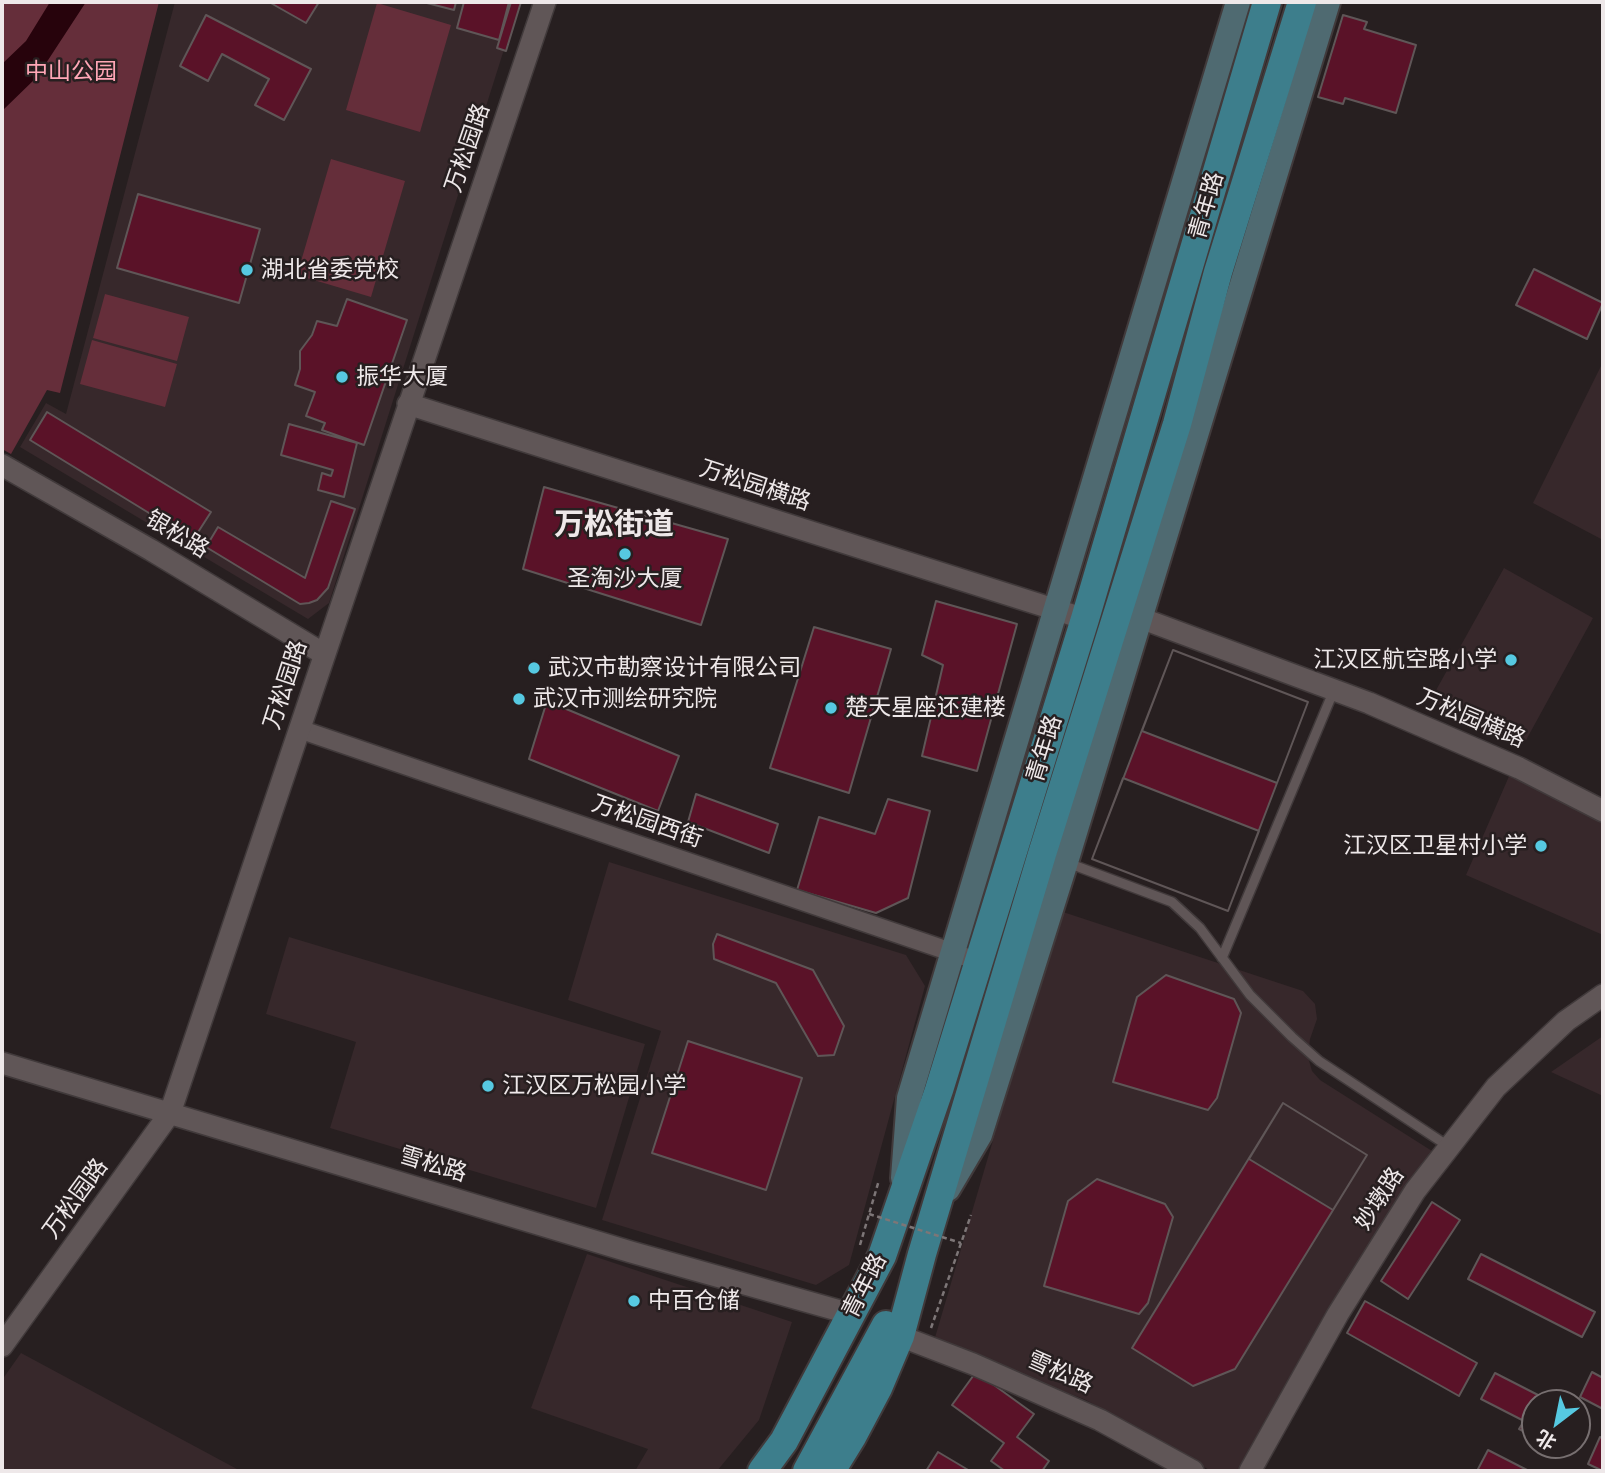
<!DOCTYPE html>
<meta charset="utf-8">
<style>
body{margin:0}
#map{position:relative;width:1605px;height:1473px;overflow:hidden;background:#271f20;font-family:"Noto Sans","Noto Sans SC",sans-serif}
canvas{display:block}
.frame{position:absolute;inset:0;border:4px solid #eee8e9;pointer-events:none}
.north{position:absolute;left:1521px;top:1389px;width:70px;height:70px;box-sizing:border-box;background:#271f20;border:2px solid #776f70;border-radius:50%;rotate:212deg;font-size:19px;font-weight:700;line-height:28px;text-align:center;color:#eee8e9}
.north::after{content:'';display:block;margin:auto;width:24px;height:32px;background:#56c9e1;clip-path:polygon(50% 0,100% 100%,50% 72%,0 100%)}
</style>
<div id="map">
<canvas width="1605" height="1473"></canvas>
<div class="frame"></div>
<div class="north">北</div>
</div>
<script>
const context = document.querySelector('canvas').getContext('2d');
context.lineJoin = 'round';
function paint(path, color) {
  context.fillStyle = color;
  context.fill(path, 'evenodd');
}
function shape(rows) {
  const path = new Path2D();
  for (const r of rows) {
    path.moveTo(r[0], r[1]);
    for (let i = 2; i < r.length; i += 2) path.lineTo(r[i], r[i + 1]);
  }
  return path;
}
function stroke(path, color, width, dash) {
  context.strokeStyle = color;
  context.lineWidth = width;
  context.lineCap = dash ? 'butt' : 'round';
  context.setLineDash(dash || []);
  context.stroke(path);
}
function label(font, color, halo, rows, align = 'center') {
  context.font = font + ' "Noto Sans","Noto Sans SC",sans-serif';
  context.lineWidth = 5;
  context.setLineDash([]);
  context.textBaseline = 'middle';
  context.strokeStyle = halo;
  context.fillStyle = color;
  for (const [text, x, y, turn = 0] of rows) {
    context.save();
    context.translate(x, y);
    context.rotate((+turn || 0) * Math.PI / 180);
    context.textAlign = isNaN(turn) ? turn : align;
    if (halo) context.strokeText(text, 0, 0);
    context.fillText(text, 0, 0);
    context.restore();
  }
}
paint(shape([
 [175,2,519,2,329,603,308,619,20,447,46,403,66,414],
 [1603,362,1603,540,1533,503],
 [1504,568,1593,618,1525,742,1430,701],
 [1510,774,1603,818,1603,935,1466,875],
 [609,862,906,955,925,986,849,1265,816,1285,602,1220,661,1031,568,1000],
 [1063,912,1303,991,1315,1004,1317,1019,1310,1039,1308,1057,1312,1071,1320,1080,1432,1151,1329,1312,1239,1471,1211,1471,1086,1400,934,1341,1046,960],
 [289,937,645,1044,596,1208,330,1128,356,1042,266,1014],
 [1603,1036,1603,1096,1551,1072],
 [587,1254,792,1322,759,1420,717,1471,635,1471,648,1449,531,1408],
 [21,1353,237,1469,237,1471,2,1471,2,1380]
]), '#37282b');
paint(shape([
 [2,2,159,2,60,393,47,390,11,454,2,449],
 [377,3,451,25,420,132,346,110],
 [331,159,405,181,371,297,297,275],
 [105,294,189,317,177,361,93,338],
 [92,340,177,364,165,407,80,384]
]), '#652e3a');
paint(shape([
 [50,2,86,2,37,77,2,111,2,64,26,41]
]), '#27030c');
const building = shape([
 [269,2,319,2,306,23,269,2],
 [423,2,456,2,454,10,423,2],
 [464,2,509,2,499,40,457,28,464,2],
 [511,2,521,2,506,51,497,48,511,2],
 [206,15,311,69,284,120,255,105,269,79,222,54,208,81,180,66,206,15],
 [1343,15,1367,22,1364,29,1416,45,1396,113,1345,98,1343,104,1318,97,1343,15],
 [138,194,260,229,239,303,117,268,138,194],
 [1534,269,1603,303,1587,339,1516,305,1534,269],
 [347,299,407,320,364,445,322,430,325,423,306,416,315,392,295,385,300,369,300,351,312,335,317,321,337,326,347,299],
 [47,412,211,512,193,540,30,440,47,412],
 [289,424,357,443,344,497,318,490,322,473,331,476,333,470,281,455,289,424],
 [544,487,728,539,701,625,523,569,544,487],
 [331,501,355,509,328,588,317,600,309,603,300,604,206,547,218,527,305,578,331,501],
 [936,601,1017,624,977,771,922,756,943,665,922,655,936,601],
 [814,627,891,649,849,793,770,768,814,627],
 [1173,650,1308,702,1228,911,1092,859,1173,650],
 [1173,650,1308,702,1277,783,1142,731,1173,650],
 [547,701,679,756,658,811,529,759,547,701],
 [1123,778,1259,831,1228,911,1092,859,1123,778],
 [696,794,778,824,769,853,688,822,696,794],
 [888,799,930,811,908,898,876,913,797,890,819,817,875,834,888,799],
 [717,934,813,970,844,1026,834,1055,818,1056,776,983,714,959,713,944,717,934],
 [1166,975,1234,999,1241,1013,1217,1098,1208,1110,1113,1082,1137,997,1166,975],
 [688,1041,802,1078,766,1190,652,1153,688,1041],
 [1283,1103,1367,1155,1235,1369,1193,1386,1132,1348,1283,1103],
 [1283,1103,1367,1155,1333,1210,1249,1159,1283,1103],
 [1097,1179,1165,1204,1173,1217,1148,1303,1139,1314,1044,1286,1068,1201,1097,1179],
 [1432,1202,1460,1220,1408,1299,1381,1281,1432,1202],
 [1481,1254,1595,1312,1582,1337,1468,1279,1481,1254],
 [1365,1301,1477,1363,1459,1396,1347,1333,1365,1301],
 [976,1372,1034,1414,1017,1437,1049,1461,1042,1471,1005,1471,991,1461,1004,1443,952,1405,976,1372],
 [1592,1372,1603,1378,1603,1409,1580,1397,1592,1372],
 [1495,1373,1540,1396,1535,1403,1535,1437,1519,1429,1524,1421,1481,1399,1495,1373],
 [1600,1437,1603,1438,1603,1471,1588,1464,1600,1437],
 [1488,1450,1529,1471,1477,1471,1488,1450],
 [938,1452,970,1471,926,1471,938,1452]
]);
paint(building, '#5a1228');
stroke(building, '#5f5657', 2);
const service = shape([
 [1068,863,1172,902,1200,928,1250,995,1292,1037,1319,1061,1448,1146],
 [1222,958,1334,690]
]);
const minor = shape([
 [299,729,963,956]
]);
const tertiary = shape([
 [408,404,1085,619],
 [2,465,151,550,324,654],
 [1127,613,1369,703,1519,768,1603,811],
 [2,1063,631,1252,851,1314],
 [900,1336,973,1364,1100,1420,1193,1471],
 [2,1346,170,1113,545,2],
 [1250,1471,1338,1314,1415,1191,1496,1087,1566,1021,1603,995]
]);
const secondary = shape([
 [903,1178,909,1098,1238,2],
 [948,1189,980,1135,1066,862,1328,2]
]);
const primary = shape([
 [762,1471,784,1441,882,1256,939,1090,1085,619,1267,2],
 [807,1471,886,1325],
 [831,1471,852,1437,878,1388,900,1336,922,1254,1042,854,1177,424,1218,272,1302,2]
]);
stroke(service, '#413a3b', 12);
stroke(minor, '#413a3b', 21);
stroke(tertiary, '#413a3b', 24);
stroke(secondary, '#413a3b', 28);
stroke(primary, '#413a3b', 32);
stroke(shape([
 [860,1245,879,1180],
 [931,1328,971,1215]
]), '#7d7677', 2.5, [5, 3.5]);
stroke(service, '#605657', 9);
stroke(minor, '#605657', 18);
stroke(tertiary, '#605657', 21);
stroke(secondary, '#4f6a71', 24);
stroke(primary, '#3d7e8c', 28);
stroke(shape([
 [869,1214,961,1243]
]), '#7d7677', 2.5, [5, 3.5]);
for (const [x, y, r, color] of [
 [247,270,7,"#56c9e1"],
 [342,377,7,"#56c9e1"],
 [625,554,7,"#56c9e1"],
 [1511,660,7,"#56c9e1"],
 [534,668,7,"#56c9e1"],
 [519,699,7,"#56c9e1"],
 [831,708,7,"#56c9e1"],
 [1541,846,7,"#56c9e1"],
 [488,1086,7,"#56c9e1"],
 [634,1301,7,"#56c9e1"]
]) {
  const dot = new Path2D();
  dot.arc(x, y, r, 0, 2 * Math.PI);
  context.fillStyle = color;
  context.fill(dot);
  stroke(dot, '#271f20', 2.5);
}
label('23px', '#ffa6b6', '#271f20', [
 ["中山公园",71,72]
]);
label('23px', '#eee8e9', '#271f20', [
 ["万松园路",468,148,-71],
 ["青年路",1207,206,-74],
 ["万松园横路",755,486,18],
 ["银松路",177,535,31],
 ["万松园路",286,685,-72],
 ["万松园横路",1471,719,23],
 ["青年路",1045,749,-73],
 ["万松园西街",647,822,19],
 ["雪松路",433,1165,17],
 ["万松园路",76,1199,-54],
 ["妙墩路",1380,1199,-57],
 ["青年路",865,1286,-63],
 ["雪松路",1060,1373,24]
]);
label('23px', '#eee8e9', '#271f20', [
 ["湖北省委党校",261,270],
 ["振华大厦",356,377],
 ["圣淘沙大厦",625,579,"center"],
 ["江汉区航空路小学",1497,660,"right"],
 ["武汉市勘察设计有限公司",548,668],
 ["武汉市测绘研究院",533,699],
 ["楚天星座还建楼",845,708],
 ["江汉区卫星村小学",1527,846,"right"],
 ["江汉区万松园小学",502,1086],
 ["中百仓储",648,1301]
], 'left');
label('bold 30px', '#eee8e9', '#271f20', [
 ["万松街道",614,525]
]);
</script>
